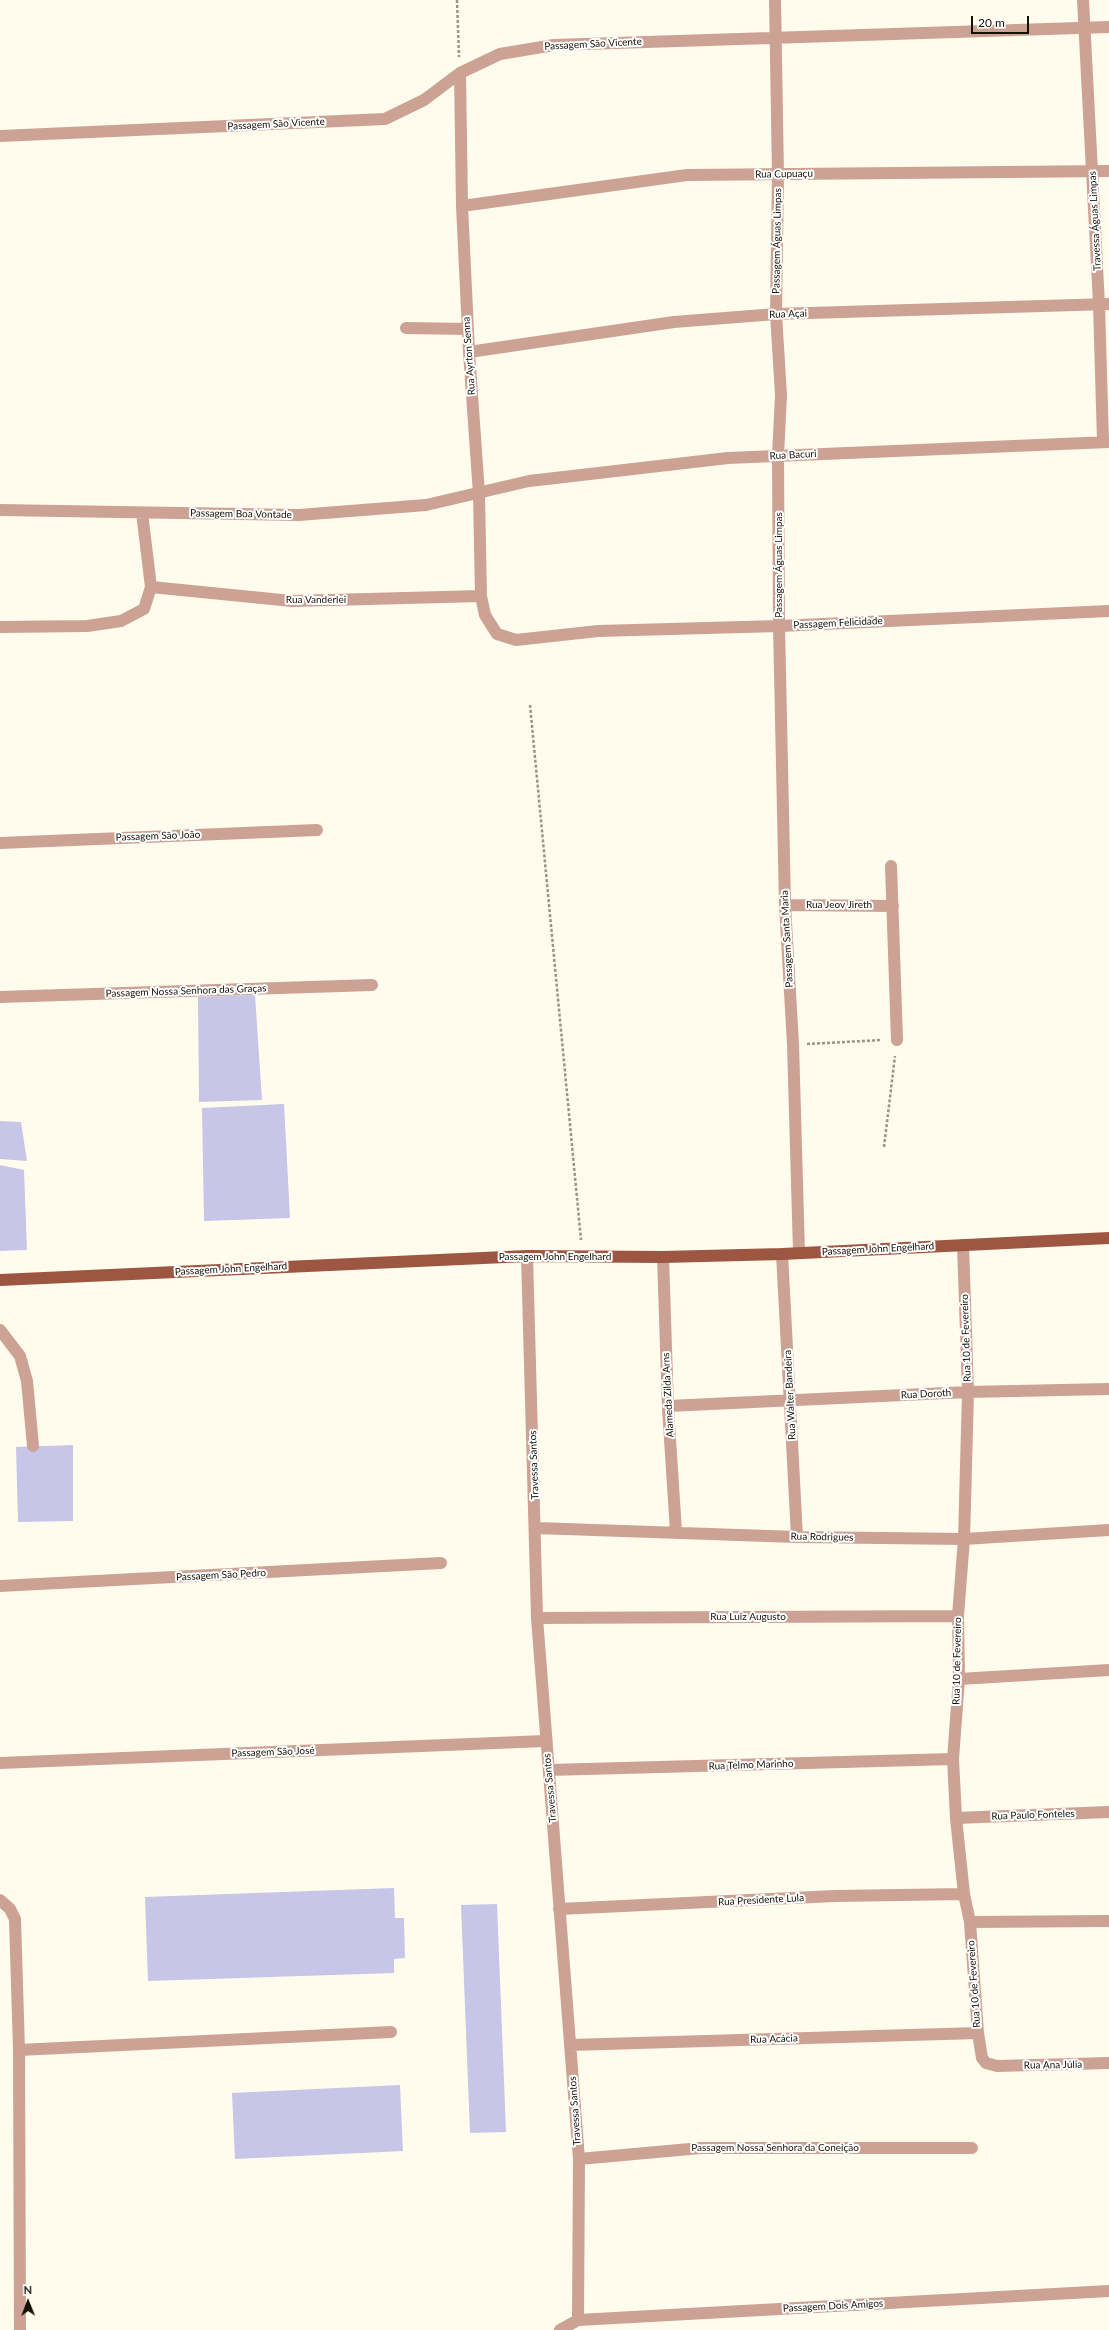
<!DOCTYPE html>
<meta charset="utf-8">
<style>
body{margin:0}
#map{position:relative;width:1109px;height:2330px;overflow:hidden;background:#fffced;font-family:Lato,sans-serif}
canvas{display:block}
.north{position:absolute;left:8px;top:2282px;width:40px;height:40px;-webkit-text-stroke:3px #fff;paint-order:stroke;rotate:359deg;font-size:11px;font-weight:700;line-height:16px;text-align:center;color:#141105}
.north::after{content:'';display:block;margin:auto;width:14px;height:18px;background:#141105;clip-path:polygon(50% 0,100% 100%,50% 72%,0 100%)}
.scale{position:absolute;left:971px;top:16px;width:58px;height:18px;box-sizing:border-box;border:2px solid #141105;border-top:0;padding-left:5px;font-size:12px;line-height:14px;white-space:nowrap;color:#141105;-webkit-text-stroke:3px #fff;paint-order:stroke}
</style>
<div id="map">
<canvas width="1109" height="2330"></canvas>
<div class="north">N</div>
<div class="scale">20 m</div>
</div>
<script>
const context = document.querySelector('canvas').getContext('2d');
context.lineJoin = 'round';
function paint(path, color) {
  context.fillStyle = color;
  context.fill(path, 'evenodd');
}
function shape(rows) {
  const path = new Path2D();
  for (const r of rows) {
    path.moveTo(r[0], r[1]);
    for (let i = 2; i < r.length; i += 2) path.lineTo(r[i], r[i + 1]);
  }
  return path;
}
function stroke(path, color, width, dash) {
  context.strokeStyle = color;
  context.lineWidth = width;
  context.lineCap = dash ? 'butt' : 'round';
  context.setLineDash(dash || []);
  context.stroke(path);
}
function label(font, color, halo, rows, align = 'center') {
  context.font = font + ' Lato,sans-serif';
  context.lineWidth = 4;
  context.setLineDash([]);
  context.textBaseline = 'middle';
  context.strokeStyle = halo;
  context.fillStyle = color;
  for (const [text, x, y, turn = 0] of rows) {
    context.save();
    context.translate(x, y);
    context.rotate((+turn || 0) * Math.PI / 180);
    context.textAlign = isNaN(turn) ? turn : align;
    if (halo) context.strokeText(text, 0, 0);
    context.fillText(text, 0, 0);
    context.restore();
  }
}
paint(shape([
 [255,995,262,1100,199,1102,198,997],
 [284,1104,290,1218,204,1221,202,1108],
 [0,1121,21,1122,27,1161,0,1159],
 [0,1165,24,1170,27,1250,0,1251],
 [73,1445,73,1521,18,1522,16,1447],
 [394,1888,395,1918,404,1918,405,1958,394,1959,394,1973,148,1981,145,1897],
 [497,1904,506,2132,470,2133,461,1905],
 [400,2085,403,2151,235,2159,232,2093]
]), '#c7c5e8');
stroke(shape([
 [457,0,459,57],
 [530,705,581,1240],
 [807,1044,882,1040],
 [884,1147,895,1056]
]), '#989587', 2.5, [3, 2]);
stroke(shape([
 [775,0,778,174,776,314,781,395,778,455,779,626,785,905,793,1044,799,1252],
 [1083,0,1099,304,1103,442],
 [460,73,462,206,469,352,479,494,481,596,485,615,497,634,516,640,598,631,779,626,1109,611],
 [0,136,385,119,424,100,460,73,500,54,554,45,1109,27],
 [462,206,687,175,1109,171],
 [406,328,468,329],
 [469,352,674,322,776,314,1109,304],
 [0,510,299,515,426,505,529,481,728,458,1109,442],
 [151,587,292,601,481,596],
 [0,627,87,626,121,621,144,609,151,587,142,513],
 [0,843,317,830],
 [891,866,897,1040],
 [785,905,893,906],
 [0,997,372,985],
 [963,1245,968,1392,964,1539,958,1616,959,1679,953,1759,956,1818,964,1894,970,1922,978,2033,982,2058,986,2063,997,2066,1109,2063],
 [782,1254,797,1537],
 [527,1256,537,1618,579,2159,578,2320],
 [663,1257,668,1408,676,1532],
 [0,1330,20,1356,27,1381,33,1446],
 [668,1406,968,1392,1109,1389],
 [536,1528,797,1537,964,1539,1109,1530],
 [0,1586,441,1563],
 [537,1618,958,1616],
 [959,1679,1109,1670],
 [0,1763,545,1741],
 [549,1770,953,1759],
 [956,1818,1109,1812],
 [0,1900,10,1909,15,1919,19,2050,20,2330],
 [559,1909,835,1896,964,1894],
 [970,1922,1109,1921],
 [570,2045,978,2033],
 [19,2050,391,2032],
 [579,2159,701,2148,972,2148],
 [560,2330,578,2320,1109,2291]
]), '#cca295', 12);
stroke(shape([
 [0,1280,527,1256,663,1257,782,1254,1109,1238]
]), '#9d5641', 12);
label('10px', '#141105', '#fff', [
 ["Passagem São Vicente",593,44,-3],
 ["Passagem São Vicente",276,124,-3],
 ["Rua Cupuaçu",784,174,-1],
 ["Travessa Águas Limpas",1095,221,-93],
 ["Passagem Águas Limpas",777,241,-89],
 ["Rua Açai",788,314,-2],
 ["Rua Ayrton Senna",469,356,-94],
 ["Rua Bacuri",793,455,-3],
 ["Passagem Boa Vontade",241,514,1],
 ["Passagem Águas Limpas",779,565,-90],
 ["Rua Vanderlei",316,600],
 ["Passagem Felicidade",838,623,-3],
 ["Passagem São João",158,836,-2],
 ["Rua Jeov Jireth",839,905],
 ["Passagem Santa Maria",787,939,-93],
 ["Passagem Nossa Senhora das Graças",186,991,-2],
 ["Passagem John Engelhard",878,1249,-3],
 ["Passagem John Engelhard",555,1257],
 ["Passagem John Engelhard",231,1269,-3],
 ["Rua 10 de Fevereiro",966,1338,-92],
 ["Rua Doroth",926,1394,-3],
 ["Alameda Zilda Arns",668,1395,-93],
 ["Rua Walter Bandeira",790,1395,-93],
 ["Travessa Santos",534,1465,-92],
 ["Rua Rodrigues",822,1537,1],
 ["Passagem São Pedro",221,1575,-3],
 ["Rua Luiz Augusto",748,1617],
 ["Rua 10 de Fevereiro",957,1661,-89],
 ["Passagem São José",273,1752,-2],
 ["Rua Telmo Marinho",751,1765,-2],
 ["Travessa Santos",550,1788,-95],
 ["Rua Paulo Fonteles",1033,1815,-2],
 ["Rua Presidente Lula",761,1900,-3],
 ["Rua 10 de Fevereiro",974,1984,-94],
 ["Rua Acácia",774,2039,-2],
 ["Rua Ana Júlia",1053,2065,-1],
 ["Travessa Santos",575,2111,-94],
 ["Passagem Nossa Senhora da Coneição",775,2148],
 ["Passagem Dois Amigos",833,2306,-3]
]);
</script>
